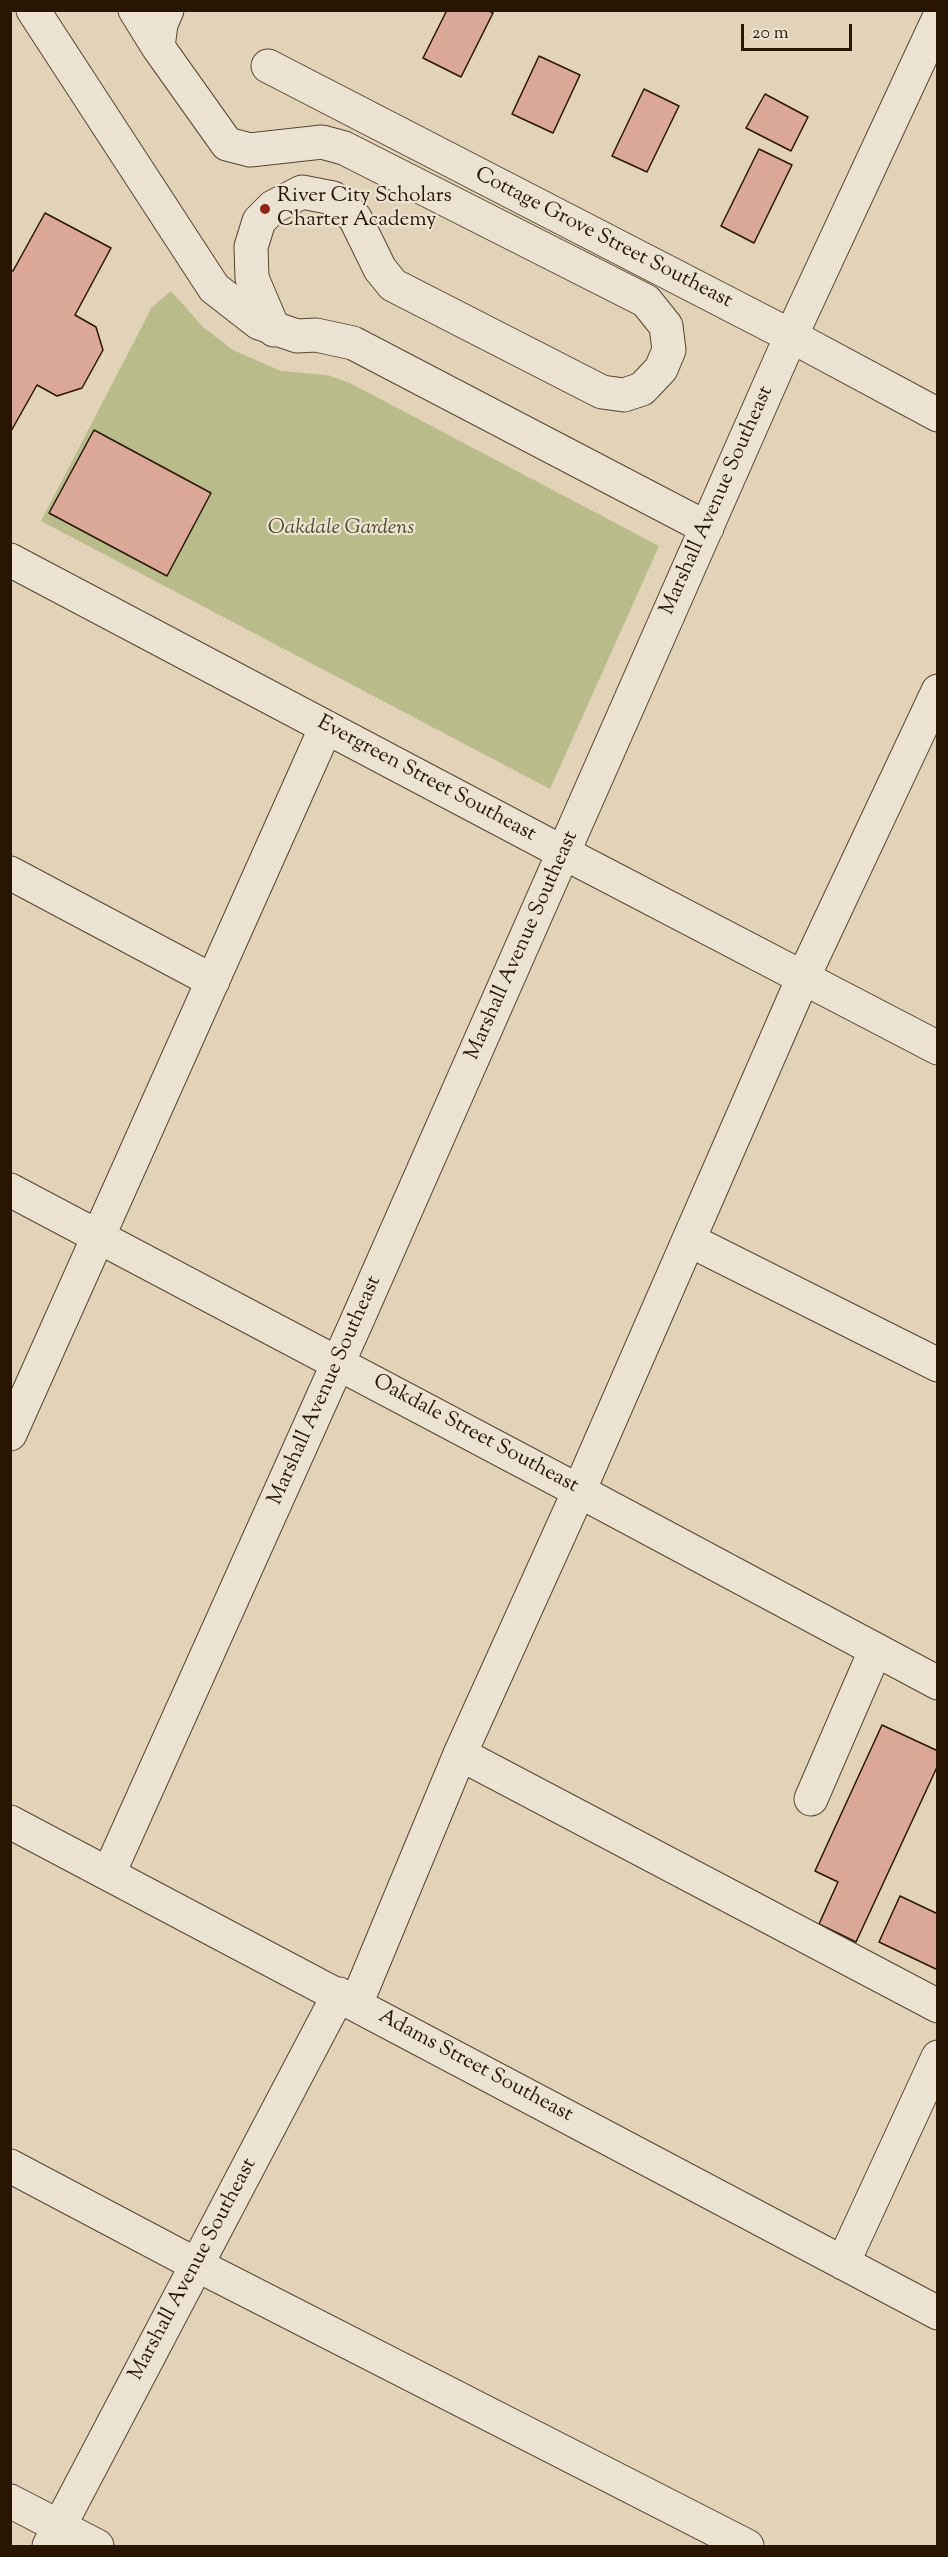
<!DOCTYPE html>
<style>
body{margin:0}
#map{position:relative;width:948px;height:2557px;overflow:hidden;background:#e2d3b8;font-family:"Sorts Mill Goudy",serif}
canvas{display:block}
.frame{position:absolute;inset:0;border:12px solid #281603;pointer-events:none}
.scale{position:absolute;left:741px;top:24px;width:111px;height:27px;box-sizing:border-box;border:3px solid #281603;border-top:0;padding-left:8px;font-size:18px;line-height:21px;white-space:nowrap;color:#281603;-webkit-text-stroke:4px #ece2d1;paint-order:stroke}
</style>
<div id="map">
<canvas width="948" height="2557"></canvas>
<div class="frame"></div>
<div class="scale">20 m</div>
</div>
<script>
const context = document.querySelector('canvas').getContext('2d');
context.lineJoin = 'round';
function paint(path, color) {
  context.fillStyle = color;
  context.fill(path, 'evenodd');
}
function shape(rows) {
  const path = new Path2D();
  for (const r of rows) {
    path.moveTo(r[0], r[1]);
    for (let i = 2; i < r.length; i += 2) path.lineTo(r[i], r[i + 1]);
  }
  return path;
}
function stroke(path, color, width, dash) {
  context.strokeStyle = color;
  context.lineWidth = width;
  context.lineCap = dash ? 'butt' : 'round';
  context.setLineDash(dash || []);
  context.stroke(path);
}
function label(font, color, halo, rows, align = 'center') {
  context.font = font + ' "Sorts Mill Goudy",serif';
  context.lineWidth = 4.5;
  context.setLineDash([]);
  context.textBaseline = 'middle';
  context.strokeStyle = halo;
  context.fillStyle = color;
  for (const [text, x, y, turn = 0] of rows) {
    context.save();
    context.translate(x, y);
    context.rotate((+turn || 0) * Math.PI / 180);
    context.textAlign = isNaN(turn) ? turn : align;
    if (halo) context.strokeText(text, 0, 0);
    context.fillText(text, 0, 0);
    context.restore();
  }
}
paint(shape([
 [171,291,203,327,233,350,281,371,327,375,350,383,659,546,550,789,41,521,152,307]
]), '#b9bb8b');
const building = shape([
 [447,10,487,10,493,13,461,77,423,58,447,10],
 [539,56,580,75,553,133,512,114,539,56],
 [644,89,679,106,647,172,612,156,644,89],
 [765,94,808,117,791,151,746,128,765,94],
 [759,149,792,165,754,243,721,226,759,149],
 [45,213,111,248,75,315,96,327,103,350,82,388,57,396,37,385,10,433,10,270,13,271,45,213],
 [94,430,211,493,167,576,49,513,94,430],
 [882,1725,938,1751,938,1765,856,1942,819,1924,838,1882,815,1871,882,1725],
 [900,1896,938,1914,938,1970,879,1942,900,1896]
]);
paint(building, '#dba796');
stroke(building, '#281603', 1.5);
const minor = shape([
 [33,10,214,288,259,323,297,336,316,335,353,343,707,528],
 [135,10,158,47],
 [167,10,161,24,158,47,227,144,250,150,322,142,344,148,646,301,666,326,669,350,661,369,642,389,624,395,602,392,393,285,380,269,355,218,333,198,302,192,273,207,259,221,251,247,252,278,274,330],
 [268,66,791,336,938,415],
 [10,560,564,853,938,1048],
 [10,873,213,981],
 [10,1190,579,1491,938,1683],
 [689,1240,938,1365],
 [10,1434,326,727],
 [460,1754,938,2006],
 [811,1799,875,1651],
 [10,1822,938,2313],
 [109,1873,356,1323,791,336,938,20],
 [356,2004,460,1754,579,1491,803,978,938,691],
 [10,2166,197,2265,747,2546],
 [843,2263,938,2057],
 [10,2501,97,2546],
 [49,2546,339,1994]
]);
stroke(minor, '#564530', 35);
stroke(minor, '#ece2d1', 33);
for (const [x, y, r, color] of [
 [265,209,6,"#8f2418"]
]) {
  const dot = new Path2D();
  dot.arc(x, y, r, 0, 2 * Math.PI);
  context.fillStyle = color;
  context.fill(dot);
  stroke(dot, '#ece2d1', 2);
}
label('21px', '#281603', '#ece2d1', [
 ["River City Scholars",277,197],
 ["Charter Academy",277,221]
], 'left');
label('21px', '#281603', '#ece2d1', [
 ["Cottage Grove Street Southeast",603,239,27],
 ["Marshall Avenue Southeast",718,501,-66],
 ["Evergreen Street Southeast",426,780,28],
 ["Marshall Avenue Southeast",523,946,-66],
 ["Marshall Avenue Southeast",326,1391,-66],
 ["Oakdale Street Southeast",475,1435,28],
 ["Adams Street Southeast",475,2067,28],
 ["Marshall Avenue Southeast",194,2270,-62]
]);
label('italic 21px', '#54482c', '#ece2d1', [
 ["Oakdale Gardens",341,529]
]);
</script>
